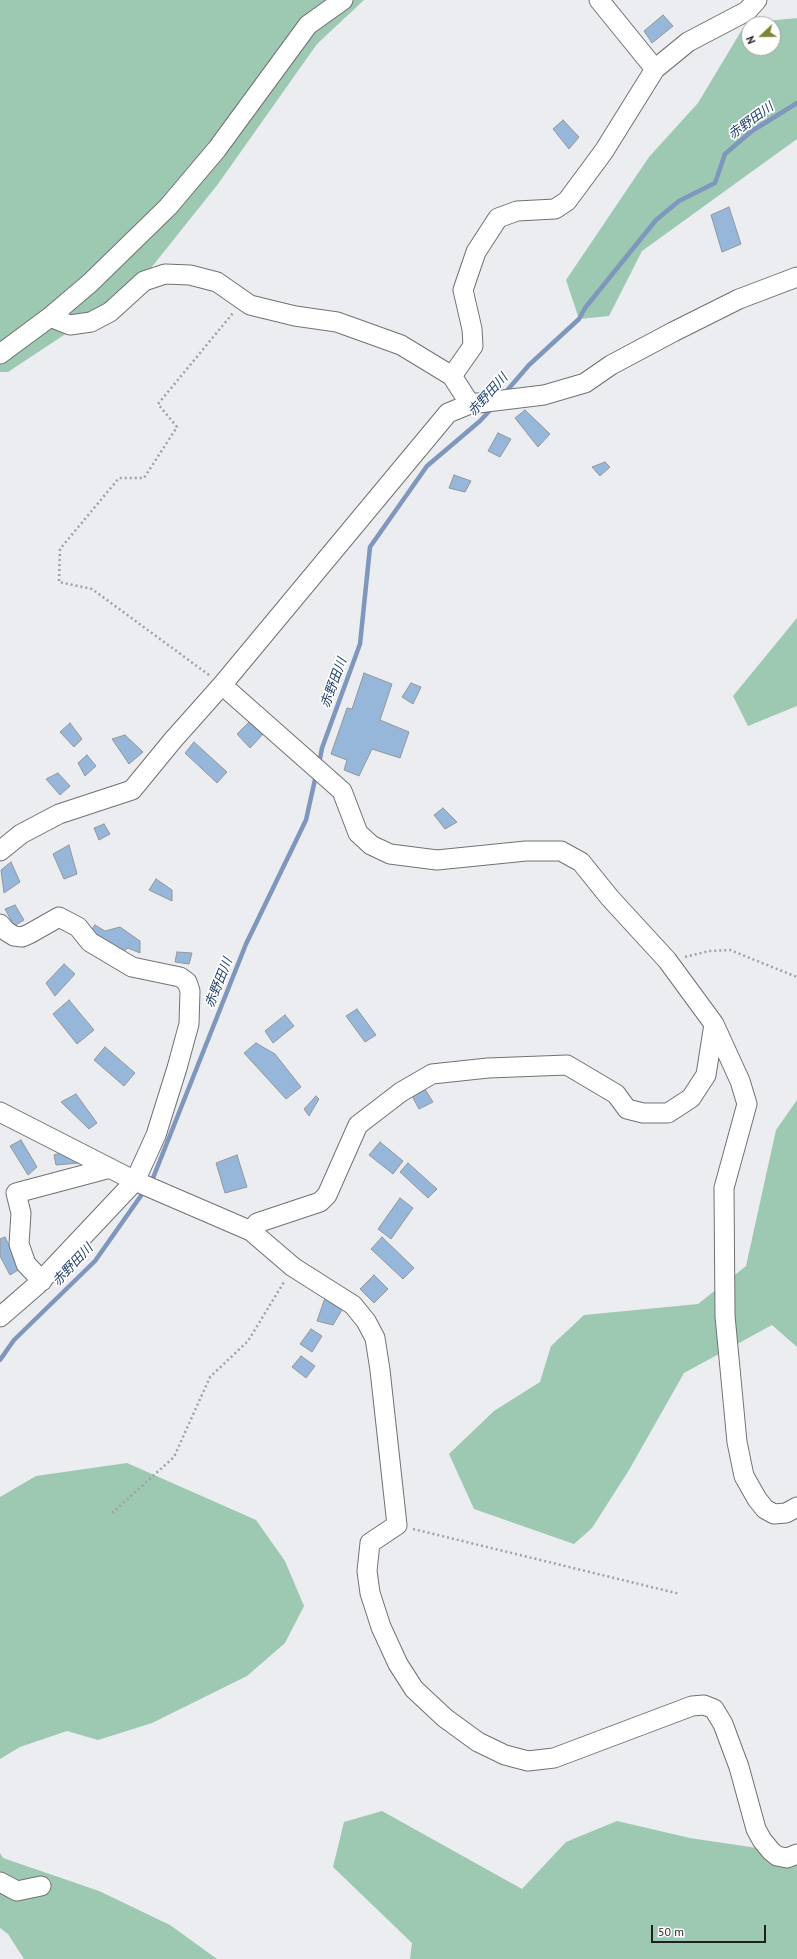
<!DOCTYPE html>
<meta charset="utf-8">
<style>
body{margin:0}
#map{position:relative;width:797px;height:1959px;overflow:hidden;background:#ebedf0;font-family:"PT Sans",sans-serif}
canvas{display:block}
.north{position:absolute;left:741px;top:16px;width:40px;height:40px;box-sizing:border-box;background:#fff;border:1px solid #a5a6a6;border-radius:50%;rotate:248deg;font-size:11px;font-weight:700;line-height:16px;text-align:center;color:#1f2021}
.north::after{content:'';display:block;margin:auto;width:14px;height:18px;background:#7a8633;clip-path:polygon(50% 0,100% 100%,50% 72%,0 100%)}
.scale{position:absolute;left:651px;top:1925px;width:115px;height:18px;box-sizing:border-box;border:2px solid #1f2021;border-top:0;padding-left:5px;font-size:12px;line-height:14px;white-space:nowrap;color:#1f2021;-webkit-text-stroke:3px #fff;paint-order:stroke}
</style>
<div id="map">
<canvas width="797" height="1959"></canvas>
<div class="north">N</div>
<div class="scale">50 m</div>
</div>
<script>
const context = document.querySelector('canvas').getContext('2d');
context.lineJoin = 'round';
function paint(path, color) {
  context.fillStyle = color;
  context.fill(path, 'evenodd');
}
function shape(rows) {
  const path = new Path2D();
  for (const r of rows) {
    path.moveTo(r[0], r[1]);
    for (let i = 2; i < r.length; i += 2) path.lineTo(r[i], r[i + 1]);
  }
  return path;
}
function stroke(path, color, width, dash) {
  context.strokeStyle = color;
  context.lineWidth = width;
  context.lineCap = dash ? 'butt' : 'round';
  context.setLineDash(dash || []);
  context.stroke(path);
}
function label(font, color, halo, rows, align = 'center') {
  context.font = font + ' "PT Sans","Noto Sans JP",sans-serif';
  context.lineWidth = 3.5;
  context.setLineDash([]);
  context.textBaseline = 'middle';
  context.strokeStyle = halo;
  context.fillStyle = color;
  for (const [text, x, y, turn = 0] of rows) {
    context.save();
    context.translate(x, y);
    context.rotate((+turn || 0) * Math.PI / 180);
    context.textAlign = isNaN(turn) ? turn : align;
    if (halo) context.strokeText(text, 0, 0);
    context.fillText(text, 0, 0);
    context.restore();
  }
}
paint(shape([
 [0,0,364,0,317,44,218,184,135,288,8,372,0,372],
 [797,18,797,139,642,251,609,316,579,319,566,280,649,157,698,103,746,23],
 [749,24,773,24,773,48,749,48],
 [797,618,797,706,748,726,733,696],
 [797,1100,797,1347,772,1325,684,1373,629,1470,592,1528,574,1544,474,1509,449,1454,494,1411,540,1382,551,1346,584,1315,698,1304,746,1266,776,1130],
 [127,1463,256,1520,285,1561,304,1606,285,1643,247,1676,152,1723,98,1740,67,1731,20,1747,0,1759,0,1497,36,1476],
 [382,1811,522,1889,566,1842,617,1821,690,1838,797,1854,797,1959,410,1959,412,1943,333,1867,344,1822],
 [0,1853,3,1858,99,1891,170,1925,217,1959,24,1959,8,1934,0,1928]
]), '#9dc8b1');
stroke(shape([
 [504,394,529,365,579,319,585,308,656,220,679,201,715,183,725,154,752,131,797,103],
 [319,764,322,748,360,644,370,547,427,466,480,421,493,407],
 [151,1183,246,944,306,820,316,775],
 [0,1360,14,1340,95,1261,145,1190]
]), '#7f97bc', 4.5);
const building = shape([
 [663,15,673,26,652,43,644,31,663,15],
 [563,120,579,137,569,149,553,129,563,120],
 [729,207,741,244,722,252,711,215,729,207],
 [525,410,550,434,538,447,515,418,525,410],
 [498,433,511,439,500,457,488,451,498,433],
 [605,462,610,467,600,476,592,467,605,462],
 [454,475,471,481,465,492,449,488,454,475],
 [364,673,392,684,380,720,409,732,400,758,372,749,359,776,344,770,347,760,331,754,347,708,352,709,364,673],
 [411,683,421,687,413,704,402,697,411,683],
 [251,720,265,732,250,748,237,734,251,720],
 [70,723,82,739,74,747,60,732,70,723],
 [125,735,143,752,129,764,112,739,125,735],
 [194,742,227,772,217,783,185,753,194,742],
 [87,755,96,766,85,776,78,763,87,755],
 [58,773,70,786,60,795,46,779,58,773],
 [443,808,457,822,445,829,434,815,443,808],
 [104,824,110,834,99,840,94,828,104,824],
 [69,845,77,874,64,879,53,854,69,845],
 [11,862,20,882,4,893,1,870,11,862],
 [156,879,172,890,172,901,149,890,156,879],
 [15,905,24,920,14,926,5,909,15,905],
 [95,925,105,931,120,927,140,941,140,953,128,948,117,956,86,937,95,925],
 [177,952,192,953,189,964,175,962,177,952],
 [64,964,75,974,55,996,46,983,64,964],
 [69,1000,94,1030,77,1044,53,1014,69,1000],
 [357,1009,376,1035,365,1042,346,1016,357,1009],
 [285,1015,294,1026,273,1043,265,1031,285,1015],
 [256,1043,275,1054,301,1087,286,1099,244,1053,256,1043],
 [105,1047,135,1073,124,1086,94,1060,105,1047],
 [423,1086,433,1102,419,1109,411,1094,423,1086],
 [76,1094,97,1123,89,1129,61,1102,76,1094],
 [316,1096,319,1099,309,1116,304,1109,316,1096],
 [21,1140,37,1167,28,1175,10,1146,21,1140],
 [380,1142,403,1161,393,1174,369,1155,380,1142],
 [74,1149,79,1163,56,1165,54,1155,74,1149],
 [237,1155,247,1187,225,1193,216,1163,237,1155],
 [408,1163,437,1189,428,1198,400,1172,408,1163],
 [400,1198,413,1208,391,1239,378,1229,400,1198],
 [5,1237,20,1269,10,1275,0,1256,0,1239,5,1237],
 [382,1237,414,1268,403,1279,371,1249,382,1237],
 [374,1275,388,1289,374,1303,360,1289,374,1275],
 [325,1298,343,1308,333,1325,317,1321,325,1298],
 [311,1329,322,1336,312,1352,300,1344,311,1329],
 [301,1356,315,1366,306,1378,292,1367,301,1356]
]);
paint(building, '#96b7d9');
stroke(building, '#95979a', 1);
const street = shape([
 [599,0,655,69],
 [50,317,70,325,91,322,110,312,144,281,165,274,190,275,217,282,250,305,295,316,337,322,401,345,452,376,470,404],
 [0,354,50,317,90,283,168,207,217,149,308,25,343,0],
 [452,376,473,346,472,329,463,290,476,252,498,218,517,211,555,209,567,201,604,151,655,69,688,42,747,11,757,0],
 [222,685,342,791,358,833,371,845,390,854,437,860,526,851,561,851,581,862,610,898,667,960,714,1024,740,1081,747,1104,724,1188,725,1316,737,1442,744,1476,757,1499,765,1509,774,1514,786,1513,797,1507],
 [0,851,21,834,59,814,132,790,173,740,222,685,448,413,470,404,544,395,585,383,611,365,673,332,739,299,797,277],
 [0,924,6,931,14,936,22,937,29,934,59,917,78,927,90,942,132,967,180,977,187,982,190,991,189,1024,177,1068,156,1135,135,1181,37,1285,0,1317],
 [0,1112,135,1181,251,1231,293,1267,353,1305,366,1321,375,1338,380,1370,397,1525,370,1543,367,1571,370,1593,381,1627,398,1664,414,1689,445,1718,478,1742,505,1755,528,1761,554,1758,692,1706,704,1705,714,1709,723,1724,739,1767,756,1829,762,1840,771,1851,777,1856,787,1858,797,1854],
 [251,1231,257,1223,320,1202,327,1195,358,1125,401,1092,432,1074,488,1068,567,1065,616,1094,627,1109,643,1113,668,1113,691,1098,706,1075,714,1024],
 [42,1281,26,1264,19,1244,21,1213,16,1193,110,1168],
 [0,1882,17,1891,41,1886]
]);
stroke(street, '#707274', 21);
stroke(shape([
 [209,675,92,589,59,582,60,549,119,478,144,478,177,427,158,404,233,313],
 [685,957,709,951,730,950,797,977],
 [112,1513,174,1457,210,1377,248,1341,284,1282],
 [413,1529,680,1594]
]), '#9fa1a3', 2.5, [2, 3]);
stroke(street, '#fff', 19);
label('italic 13px', '#1e3e6e', '#fff', [
 ["赤野田川",751,121,-36],
 ["赤野田川",488,395,-48],
 ["赤野田川",334,683,-70],
 ["赤野田川",219,983,-68],
 ["赤野田川",73,1265,-47]
]);
</script>
